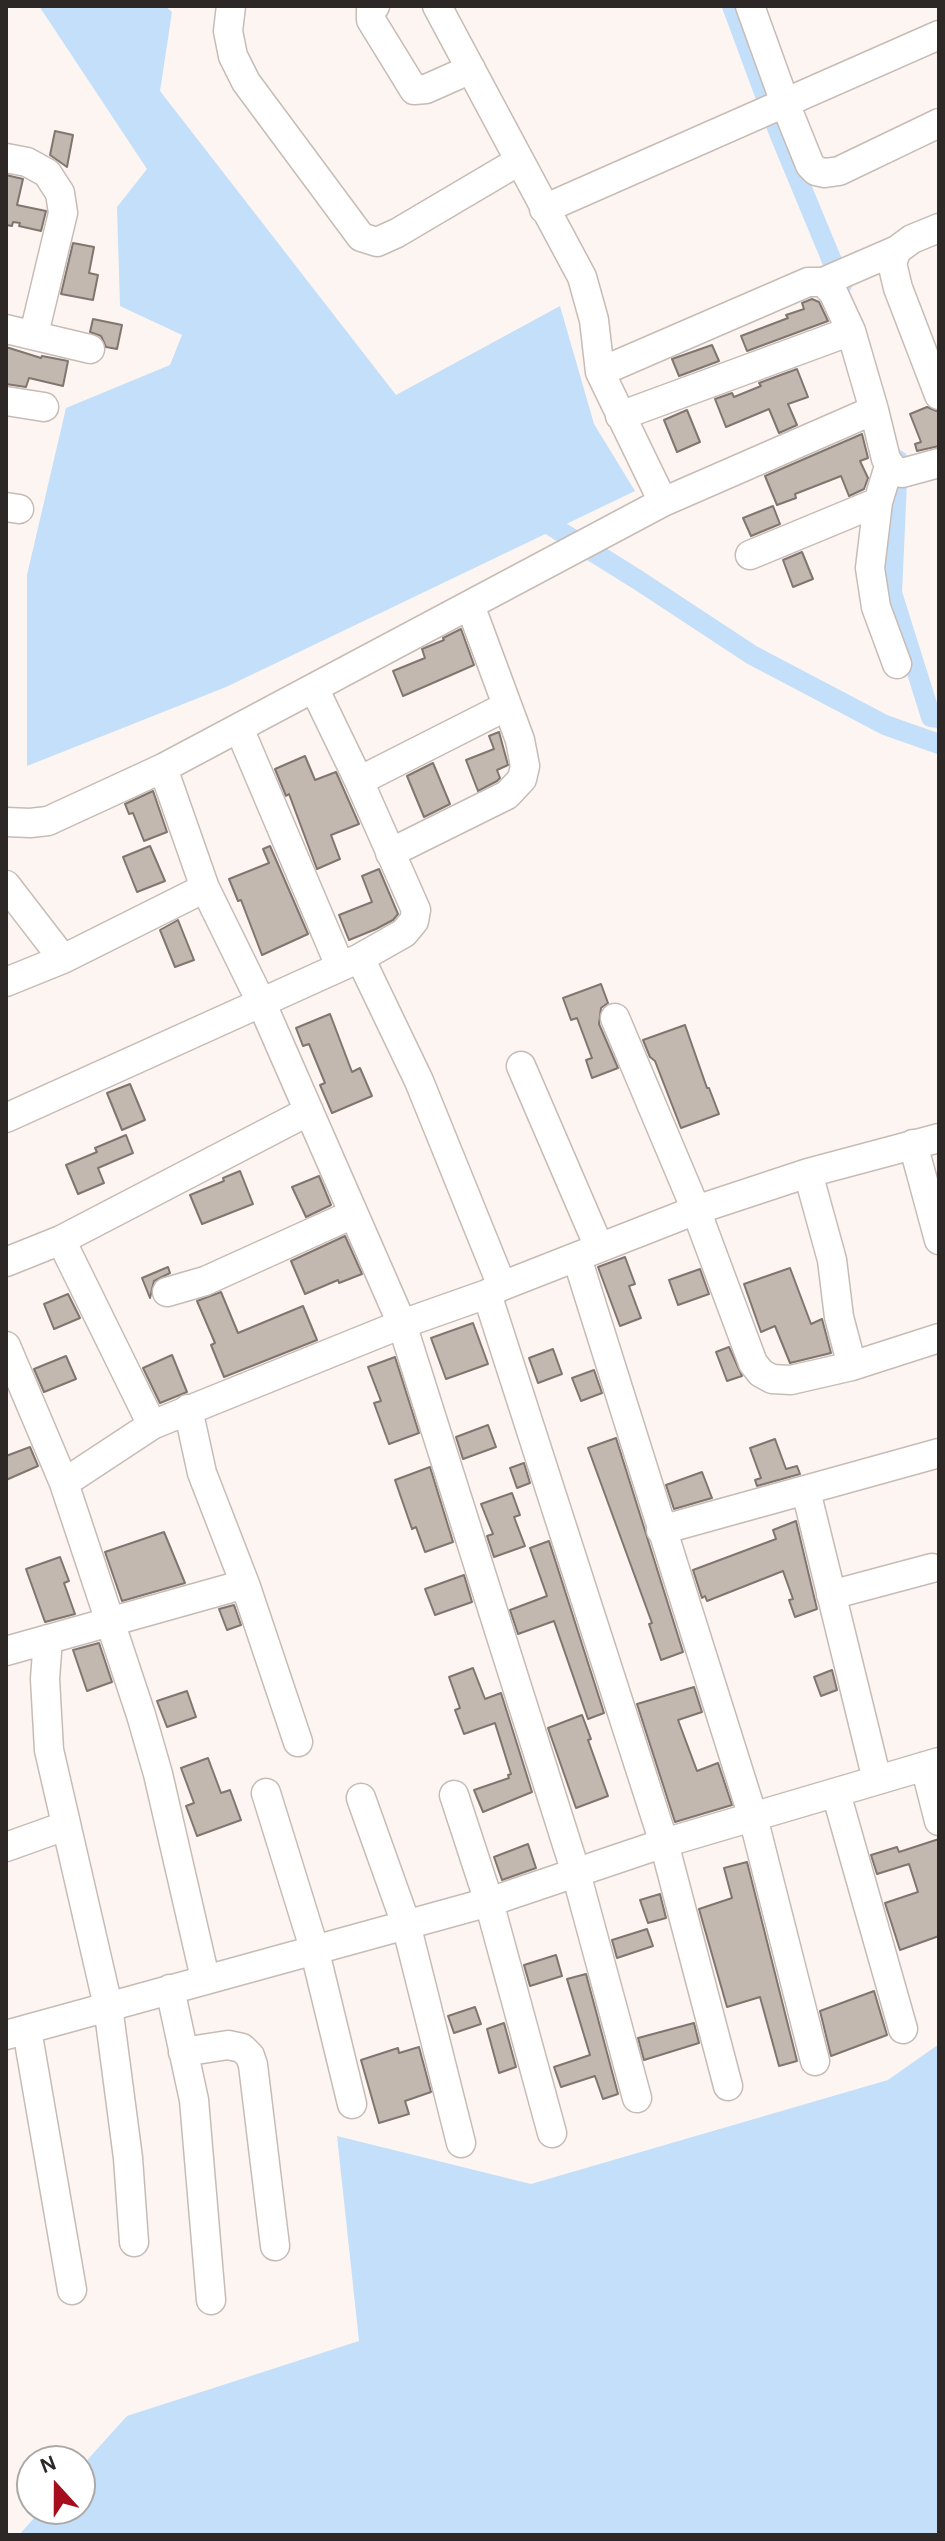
<!DOCTYPE html>
<style>
body{margin:0}
#map{position:relative;width:945px;height:2541px;overflow:hidden;background:#fdf5f2;font-family:Karla,sans-serif}
canvas{display:block}
.frame{position:absolute;inset:0;border:8px solid #2d2826;pointer-events:none}
.north{position:absolute;left:16px;top:2445px;width:80px;height:80px;box-sizing:border-box;background:#fff;border:2px solid #aba9a8;border-radius:50%;rotate:339deg;font-size:22px;font-weight:700;line-height:32px;text-align:center;color:#2d2826}
.north::after{content:'';display:block;margin:auto;width:28px;height:36px;background:#a60e1d;clip-path:polygon(50% 0,100% 100%,50% 72%,0 100%)}
</style>
<div id="map">
<canvas width="945" height="2541"></canvas>
<div class="frame"></div>
<div class="north">N</div>
</div>
<script>
const context = document.querySelector('canvas').getContext('2d');
context.lineJoin = 'round';
function paint(path, color) {
  context.fillStyle = color;
  context.fill(path, 'evenodd');
}
function shape(rows) {
  const path = new Path2D();
  for (const r of rows) {
    path.moveTo(r[0], r[1]);
    for (let i = 2; i < r.length; i += 2) path.lineTo(r[i], r[i + 1]);
  }
  return path;
}
function stroke(path, color, width, dash) {
  context.strokeStyle = color;
  context.lineWidth = width;
  context.lineCap = dash ? 'butt' : 'round';
  context.setLineDash(dash || []);
  context.stroke(path);
}
paint(shape([
 [39,6,165,6,172,12,160,91,396,395,560,306,594,424,635,491,226,687,27,766,27,575,66,408,170,365,182,335,120,306,117,207,147,169],
 [939,2044,939,2535,19,2535,42,2509,80,2509,80,2468,127,2416,359,2341,337,2136,531,2184,888,2080]
]), '#c3dff9');
stroke(shape([
 [732,6,779,133,842,285],
 [898,460,892,593,931,717,939,718],
 [534,515,638,580,752,655,885,725,939,744]
]), '#c3dff9', 20);
const building = shape([
 [55,131,73,135,67,167,50,155,55,131],
 [6,175,23,179,17,205,46,211,41,231,19,226,20,223,13,222,12,226,6,225,6,175],
 [73,243,94,247,89,273,98,275,93,300,61,294,73,243],
 [812,299,819,302,828,321,747,351,741,336,788,318,786,315,804,309,802,303,812,299],
 [93,319,122,325,117,349,106,347,101,336,90,332,93,319],
 [712,345,719,361,679,376,672,359,712,345],
 [6,347,41,358,42,356,68,361,63,386,29,378,26,387,6,384,6,347],
 [797,369,808,397,788,404,797,425,779,433,769,409,726,427,715,399,732,393,734,397,761,386,759,383,797,369],
 [927,407,939,412,939,446,917,451,915,444,921,442,910,414,927,407],
 [687,410,700,442,677,452,664,420,687,410],
 [862,434,868,458,860,461,868,478,864,489,849,496,841,476,795,494,796,498,777,505,765,476,862,434],
 [773,506,780,524,751,536,743,518,773,506],
 [802,552,813,579,793,587,783,560,802,552],
 [461,629,474,665,403,696,393,671,425,658,422,649,444,640,443,638,461,629],
 [499,732,508,765,497,770,500,778,497,781,478,791,466,760,494,749,489,736,499,732],
 [305,756,315,780,336,772,359,824,331,835,340,859,317,869,289,794,286,796,275,769,305,756],
 [433,763,450,804,424,817,407,776,433,763],
 [153,791,167,832,144,841,133,813,129,814,125,804,153,791],
 [150,846,165,881,137,892,123,857,150,846],
 [270,846,308,934,262,955,241,900,238,901,229,879,269,863,263,849,270,846],
 [379,869,398,914,393,920,376,929,349,940,339,915,372,902,362,876,379,869],
 [178,920,194,960,175,967,160,930,178,920],
 [601,984,608,1003,601,1008,599,1024,618,1068,592,1078,586,1060,592,1058,577,1018,571,1020,563,998,601,984],
 [330,1014,352,1072,360,1068,372,1096,332,1113,320,1085,325,1083,309,1044,303,1046,296,1028,330,1014],
 [685,1025,707,1088,709,1088,719,1114,681,1128,655,1061,650,1057,643,1040,685,1025],
 [130,1084,145,1120,122,1130,107,1093,130,1084],
 [126,1135,133,1153,98,1168,104,1183,78,1194,66,1165,97,1152,95,1148,126,1135],
 [240,1171,253,1204,202,1224,190,1195,224,1181,223,1178,240,1171],
 [319,1176,331,1205,306,1217,292,1187,319,1176],
 [345,1236,362,1274,339,1283,338,1280,305,1294,291,1261,345,1236],
 [625,1257,635,1284,629,1286,641,1318,620,1326,598,1267,625,1257],
 [168,1267,170,1273,154,1281,150,1298,142,1278,168,1267],
 [790,1268,811,1324,822,1319,831,1353,790,1363,775,1326,761,1332,744,1284,790,1268],
 [700,1269,709,1294,678,1305,669,1280,700,1269],
 [221,1292,238,1333,303,1306,317,1340,224,1377,211,1345,215,1343,197,1301,221,1292],
 [68,1294,80,1318,54,1329,44,1304,68,1294],
 [473,1323,488,1364,446,1379,431,1338,473,1323],
 [729,1347,742,1376,727,1381,716,1352,729,1347],
 [553,1349,562,1374,538,1383,529,1358,553,1349],
 [172,1355,187,1392,160,1403,143,1368,172,1355],
 [66,1356,76,1379,44,1392,34,1369,66,1356],
 [395,1357,419,1433,389,1444,374,1403,381,1401,368,1367,395,1357],
 [594,1370,602,1393,581,1401,572,1378,594,1370],
 [488,1425,496,1447,463,1459,456,1437,488,1425],
 [616,1438,683,1652,661,1660,649,1624,652,1623,588,1448,616,1438],
 [775,1439,786,1469,797,1466,800,1474,757,1486,755,1480,761,1478,750,1448,775,1439],
 [30,1447,38,1466,6,1480,6,1456,30,1447],
 [524,1463,530,1483,517,1488,510,1468,524,1463],
 [430,1467,453,1542,425,1552,416,1527,412,1529,395,1480,430,1467],
 [702,1472,712,1498,674,1509,666,1485,702,1472],
 [512,1493,520,1515,514,1517,525,1546,494,1557,487,1536,493,1534,481,1504,512,1493],
 [796,1521,817,1609,795,1617,789,1600,793,1599,783,1571,707,1601,705,1596,702,1598,693,1570,776,1539,773,1530,796,1521],
 [164,1532,185,1583,122,1601,105,1552,164,1532],
 [549,1541,604,1713,588,1719,554,1621,518,1634,510,1610,547,1596,530,1548,549,1541],
 [60,1557,69,1581,64,1583,75,1614,45,1622,26,1569,60,1557],
 [464,1575,472,1602,435,1615,425,1589,464,1575],
 [234,1605,241,1625,227,1630,219,1609,234,1605],
 [99,1643,112,1682,87,1691,73,1650,99,1643],
 [473,1668,485,1699,501,1693,532,1792,483,1812,474,1790,509,1778,508,1775,511,1774,495,1723,464,1734,455,1710,460,1708,449,1677,473,1668],
 [832,1670,837,1690,821,1696,814,1677,832,1670],
 [694,1687,702,1712,678,1720,697,1771,718,1763,732,1805,675,1822,637,1704,694,1687],
 [187,1691,196,1717,167,1727,157,1701,187,1691],
 [582,1715,591,1739,588,1740,608,1796,576,1808,548,1728,582,1715],
 [208,1758,221,1793,230,1790,241,1820,197,1836,186,1806,194,1803,181,1768,208,1758],
 [939,1839,939,1936,900,1950,885,1903,918,1892,909,1864,877,1874,871,1855,897,1847,899,1852,939,1839],
 [528,1844,536,1868,502,1880,494,1857,528,1844],
 [747,1862,797,2061,779,2066,760,1997,727,2007,699,1909,732,1898,724,1868,747,1862],
 [660,1894,666,1918,648,1923,640,1900,660,1894],
 [647,1929,653,1946,617,1958,612,1940,647,1929],
 [556,1955,562,1976,530,1986,524,1965,556,1955],
 [586,1974,618,2094,603,2099,595,2076,561,2087,554,2067,590,2055,567,1979,586,1974],
 [874,1991,887,2035,831,2056,820,2011,874,1991],
 [475,2007,481,2024,454,2033,448,2016,475,2007],
 [504,2023,516,2067,499,2073,487,2029,504,2023],
 [694,2023,699,2043,644,2060,638,2038,694,2023],
 [419,2047,431,2092,405,2101,409,2114,379,2123,361,2060,398,2048,399,2053,419,2047]
]);
paint(building, '#c2b8b0');
stroke(building, '#80766f', 2);
const minor = shape([
 [231,6,228,31,233,56,246,82,361,237,377,242,397,233,519,161],
 [375,6,371,10,371,20,414,90,426,89,471,69],
 [437,6,582,277,594,320,600,372,663,502],
 [750,6,785,103,810,165,816,171,825,173,839,171,939,123],
 [6,158,27,162,47,173,60,193,63,213,34,334],
 [544,209,939,35],
 [939,228,912,239,897,250,892,263,898,288,939,395],
 [823,282,897,250],
 [6,329,90,349],
 [600,372,808,282,823,282,833,292,851,331],
 [6,401,44,407],
 [620,416,851,331,874,410],
 [889,466,878,502,870,568,876,607,897,664],
 [6,507,19,509],
 [750,555,878,502],
 [314,688,359,781,416,910,414,921,404,933,360,958],
 [239,728,340,966],
 [359,781,507,706],
 [6,822,30,823,48,821,163,768],
 [390,853,507,795,522,779,525,766,520,740,470,605],
 [6,885,63,959],
 [6,982,63,959,205,888],
 [615,1018,696,1210,753,1363,761,1373,772,1379,791,1380,852,1366,939,1338],
 [521,1066,599,1247],
 [6,1118,360,958,419,1081,502,1286],
 [913,1144,939,1240],
 [808,1173,832,1260,839,1317,852,1366],
 [61,1240,152,1425,402,1324,487,1294,502,1286,696,1210,808,1173,939,1138],
 [577,1258,753,1817,815,2061],
 [6,1262,61,1240,309,1111],
 [167,1292,205,1281,353,1214],
 [487,1294,664,1843,728,2086],
 [6,1346,64,1483,141,1715,158,1774,205,1978],
 [64,1483,152,1425],
 [806,1491,877,1780],
 [661,1530,939,1453],
 [245,1584,298,1742],
 [831,1595,932,1568],
 [48,1639,45,1679,49,1750,108,2006,128,2158,134,2242],
 [6,1651,245,1584,202,1473,188,1409],
 [925,1766,939,1821],
 [266,1793,314,1948,352,2104],
 [836,1793,903,2029],
 [454,1795,489,1902,552,2133],
 [361,1798,406,1924,461,2143],
 [6,1847,65,1826],
 [170,1989,194,2100,211,2300],
 [27,2030,72,2290],
 [6,2035,489,1902,664,1843,939,1762],
 [183,2052,228,2045,242,2048,250,2056,253,2065,275,2246],
 [637,2098,576,1873,402,1324,262,1004,205,888,163,768,663,502,874,410,886,459,895,472,902,473,939,463]
]);
stroke(minor, '#c7bbb5', 31);
stroke(minor, '#fff', 28);
</script>
